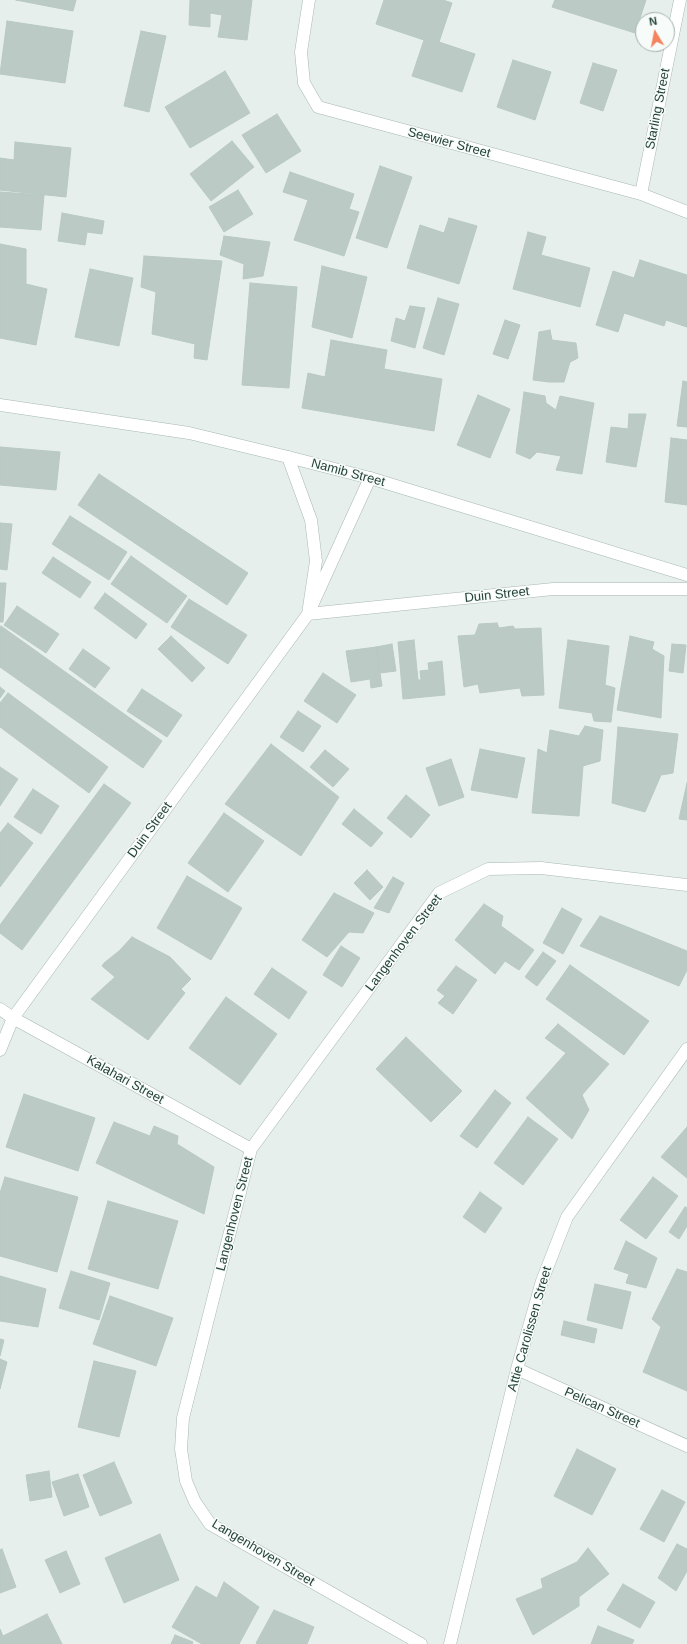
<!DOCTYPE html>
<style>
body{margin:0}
#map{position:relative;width:687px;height:1644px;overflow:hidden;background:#e6efeb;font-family:Arial,sans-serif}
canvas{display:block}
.north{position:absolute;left:635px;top:12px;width:40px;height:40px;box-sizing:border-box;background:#f7fbf9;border:1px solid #a3b1ad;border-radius:50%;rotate:350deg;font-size:11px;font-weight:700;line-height:16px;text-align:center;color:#24423a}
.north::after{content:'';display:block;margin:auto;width:14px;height:18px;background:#f4845f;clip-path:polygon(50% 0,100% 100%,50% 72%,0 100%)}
</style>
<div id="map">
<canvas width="687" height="1644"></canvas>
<div class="north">N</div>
</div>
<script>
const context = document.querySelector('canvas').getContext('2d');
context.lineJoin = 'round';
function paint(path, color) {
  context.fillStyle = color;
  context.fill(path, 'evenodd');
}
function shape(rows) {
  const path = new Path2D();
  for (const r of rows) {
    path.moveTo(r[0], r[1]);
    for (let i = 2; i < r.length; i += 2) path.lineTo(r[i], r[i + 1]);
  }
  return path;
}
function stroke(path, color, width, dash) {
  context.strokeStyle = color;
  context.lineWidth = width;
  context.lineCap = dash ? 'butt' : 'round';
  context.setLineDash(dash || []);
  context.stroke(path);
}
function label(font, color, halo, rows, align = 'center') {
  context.font = font + ' Arial,sans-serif';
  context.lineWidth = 3;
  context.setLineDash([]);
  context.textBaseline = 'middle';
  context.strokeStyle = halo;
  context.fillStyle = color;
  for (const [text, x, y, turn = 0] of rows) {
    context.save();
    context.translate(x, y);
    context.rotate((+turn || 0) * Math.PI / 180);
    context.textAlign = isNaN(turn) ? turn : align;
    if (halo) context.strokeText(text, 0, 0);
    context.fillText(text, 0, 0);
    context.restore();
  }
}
const building = shape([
 [16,0,76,0,73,11,16,0],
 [190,0,252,0,247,40,218,37,222,15,210,13,210,27,189,25,190,0],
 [384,0,443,0,452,3,439,42,475,54,462,92,412,76,424,40,376,24,384,0],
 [555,0,646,0,635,33,552,7,555,0],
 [7,21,73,31,65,83,0,74,7,21],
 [141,31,166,36,149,112,124,106,141,31],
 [513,60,551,72,535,120,497,107,513,60],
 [593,63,617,70,603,111,580,103,593,63],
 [225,71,250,113,190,148,165,107,225,71],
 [277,114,301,151,266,173,242,135,277,114],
 [232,141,254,167,211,201,190,174,232,141],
 [15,142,71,148,66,197,0,190,0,158,14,160,15,142],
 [380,166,412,177,387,248,356,238,380,166],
 [290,172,354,194,349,209,359,212,344,256,294,240,308,200,283,192,290,172],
 [238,190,253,214,224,232,209,207,238,190],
 [0,192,44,195,41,230,0,227,0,192],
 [62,213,104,221,102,234,87,232,85,245,58,241,62,213],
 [449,218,477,226,459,284,407,268,420,225,444,233,449,218],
 [528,232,546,237,541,255,590,268,580,307,513,289,528,232],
 [224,236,270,242,263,276,243,279,244,264,220,255,224,236],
 [0,244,26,249,26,284,47,289,36,345,0,338,0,244],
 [144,256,222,261,207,360,194,358,195,344,152,334,156,292,141,287,144,256],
 [640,260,687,275,687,327,666,320,664,326,624,313,618,332,596,325,613,271,634,278,640,260],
 [322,266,367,277,352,338,312,327,322,266],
 [90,269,133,278,119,346,75,337,90,269],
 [250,283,297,287,289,388,242,385,250,283],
 [438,298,459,304,444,355,423,348,438,298],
 [410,306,425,308,415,348,391,341,396,318,405,321,410,306],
 [505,320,520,325,508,359,493,354,505,320],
 [550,330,552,340,576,343,578,358,570,362,564,382,549,382,533,380,539,332,550,330],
 [331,340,387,350,384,369,442,379,434,431,302,408,308,373,325,377,331,340],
 [683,381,687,382,687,427,677,426,683,381],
 [524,392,545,396,546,403,556,410,560,396,594,403,582,474,556,470,561,456,537,452,530,459,516,453,524,392],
 [478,395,510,409,490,458,457,445,478,395],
 [629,414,646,414,636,467,606,462,611,427,628,429,629,414],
 [671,438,687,440,687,505,665,502,671,438],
 [0,447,60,452,56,490,0,485,0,447],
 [99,474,248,573,227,605,78,505,99,474],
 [70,516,127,552,109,580,52,544,70,516],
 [0,523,12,524,7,570,0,569,0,523],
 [131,556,187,596,167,623,111,584,131,556],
 [53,557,91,582,80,598,42,573,53,557],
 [0,583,6,583,3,622,0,622,0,583],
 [105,593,147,624,136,639,94,608,105,593],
 [189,599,247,635,228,664,171,627,189,599],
 [17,606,59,634,46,653,4,625,17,606],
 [497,623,499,628,513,626,515,629,541,628,544,695,522,696,520,688,480,693,478,684,464,687,458,636,475,635,479,624,497,623],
 [1,626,162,741,143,768,0,667,0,628,1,626],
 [171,636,205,668,192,682,158,649,171,636],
 [630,636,654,642,652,649,664,656,661,718,617,710,630,636],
 [414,640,418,680,421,680,420,671,429,670,428,663,442,661,445,695,403,699,398,642,414,640],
 [568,640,609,646,605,685,615,688,611,722,594,721,592,713,559,708,568,640],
 [392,644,396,671,380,673,376,647,392,644],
 [672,644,686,645,683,673,669,671,672,644],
 [376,647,382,686,371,688,370,679,351,682,346,651,376,647],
 [83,649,110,668,95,688,69,669,83,649],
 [323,673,356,695,337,723,304,701,323,673],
 [0,687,5,691,0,698,0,687],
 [142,689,182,715,167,737,127,711,142,689],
 [8,693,108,767,89,793,0,727,0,703,8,693],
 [298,711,321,726,303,752,280,737,298,711],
 [585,726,603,730,600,761,583,766,579,816,532,813,538,749,547,753,550,730,579,736,585,726],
 [618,727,678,734,673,773,661,775,645,812,612,803,618,727],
 [271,744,339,797,301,856,225,804,271,744],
 [480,749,525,758,517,798,471,790,480,749],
 [325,750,349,769,333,787,310,767,325,750],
 [451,759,464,797,439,806,426,768,451,759],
 [0,767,18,779,0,806,0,767],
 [687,783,687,820,679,819,687,783],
 [104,784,131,803,22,950,0,933,0,925,104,784],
 [33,789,59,806,41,834,14,817,33,789],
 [406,795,430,815,411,838,387,818,406,795],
 [354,809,383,833,371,847,342,824,354,809],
 [224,813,264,841,228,892,188,863,224,813],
 [8,823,33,843,0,887,0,833,8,823],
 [367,870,383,887,370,900,354,883,367,870],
 [187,876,242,908,211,960,157,928,187,876],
 [393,877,404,883,389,913,374,908,393,877],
 [334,893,374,913,363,933,349,932,327,957,302,940,334,893],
 [484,904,503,916,501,926,534,950,519,970,505,961,495,974,455,940,484,904],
 [562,908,582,919,563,954,543,943,562,908],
 [600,916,687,951,687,970,679,986,580,946,600,916],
 [132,937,170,957,191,979,181,989,185,993,148,1040,91,999,115,977,102,966,104,963,119,951,132,937],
 [341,946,360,958,342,987,323,975,341,946],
 [543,952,556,961,537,986,525,977,543,952],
 [570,965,649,1021,624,1055,546,999,570,965],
 [456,966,477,980,453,1014,438,1003,445,996,437,990,456,966],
 [272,968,307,992,289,1019,254,994,272,968],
 [226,997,277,1034,240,1085,189,1048,226,997],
 [558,1024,609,1064,582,1095,589,1110,572,1139,526,1098,566,1053,545,1038,558,1024],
 [406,1037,462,1091,431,1122,376,1069,406,1037],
 [495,1090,511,1103,477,1148,460,1136,495,1090],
 [24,1094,95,1118,78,1171,6,1147,24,1094],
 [528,1117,558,1139,523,1185,494,1163,528,1117],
 [114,1122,150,1136,154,1126,178,1136,177,1144,214,1167,204,1214,96,1163,114,1122],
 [687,1127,687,1178,661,1157,687,1127],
 [5,1177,78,1197,57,1272,0,1256,0,1193,5,1177],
 [653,1177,678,1196,646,1239,620,1220,653,1177],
 [480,1192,502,1208,485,1233,463,1217,480,1192],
 [108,1201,178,1221,158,1289,88,1269,108,1201],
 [685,1207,687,1208,687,1226,679,1239,669,1232,685,1207],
 [626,1241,657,1258,646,1288,626,1283,629,1274,614,1269,626,1241],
 [677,1269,687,1272,687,1391,643,1372,661,1327,652,1319,677,1269],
 [71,1271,110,1283,99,1320,59,1308,71,1271],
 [0,1276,46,1289,38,1327,0,1321,0,1276],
 [595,1284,631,1292,622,1329,587,1320,595,1284],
 [110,1296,173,1318,156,1366,93,1344,110,1296],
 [564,1321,597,1329,594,1343,561,1335,564,1321],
 [0,1339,4,1340,0,1356,0,1339],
 [0,1359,7,1362,0,1389,0,1359],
 [94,1361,136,1371,119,1437,78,1427,94,1361],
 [577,1449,616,1469,592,1515,554,1496,577,1449],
 [114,1462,132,1503,100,1516,83,1475,114,1462],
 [49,1471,52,1497,30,1501,26,1475,49,1471],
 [78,1474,89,1507,64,1516,52,1482,78,1474],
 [662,1490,685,1502,664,1542,640,1529,662,1490],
 [160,1534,179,1580,124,1603,105,1558,160,1534],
 [677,1544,687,1549,687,1571,676,1591,658,1578,677,1544],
 [588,1548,609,1574,579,1597,579,1606,533,1635,516,1599,543,1588,541,1579,577,1562,588,1548],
 [2,1549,16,1587,0,1593,0,1550,2,1549],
 [66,1551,80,1584,60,1593,45,1560,66,1551],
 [224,1582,259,1607,239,1644,202,1644,172,1627,196,1586,217,1598,224,1582],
 [623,1584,655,1602,640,1628,607,1610,623,1584],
 [274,1610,314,1627,307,1644,258,1644,256,1643,274,1610],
 [47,1614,62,1644,0,1644,0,1629,3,1636,47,1614],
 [598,1626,634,1640,632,1644,591,1644,598,1626],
 [175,1635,193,1642,192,1644,171,1644,175,1635]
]);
paint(building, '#bbcac4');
stroke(building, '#b8c9c2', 1);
const minor = shape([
 [309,0,301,52,304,83,318,107,641,194,687,212],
 [641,194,680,0],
 [288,457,311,520,316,561,308,614,553,589,687,589],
 [0,1009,13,1018,251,1149],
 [0,1050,13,1018,308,614,370,478],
 [517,1369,687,1446],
 [421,1644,210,1524,195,1502,186,1481,181,1449,183,1418,251,1149,439,893,488,869,541,868,687,885],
 [450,1644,517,1369,542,1281,567,1217,687,1049]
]);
const tertiary = shape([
 [0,405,189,433,288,457,370,478,687,575]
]);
stroke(minor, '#a8b8b2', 13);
stroke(tertiary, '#a8b8b2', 13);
stroke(minor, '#fff', 12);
stroke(tertiary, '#fff', 12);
label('13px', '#24423a', '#f7fbf9', [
 ["Starling Street",658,109,-79],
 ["Seewier Street",449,143,15],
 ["Namib Street",348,473,15],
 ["Duin Street",497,595,-6],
 ["Duin Street",150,830,-54],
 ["Langenhoven Street",404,943,-53],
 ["Kalahari Street",125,1080,29],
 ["Langenhoven Street",235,1214,-76],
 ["Attie Carolissen Street",530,1329,-74],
 ["Pelican Street",602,1408,24],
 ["Langenhoven Street",263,1553,31]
]);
</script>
